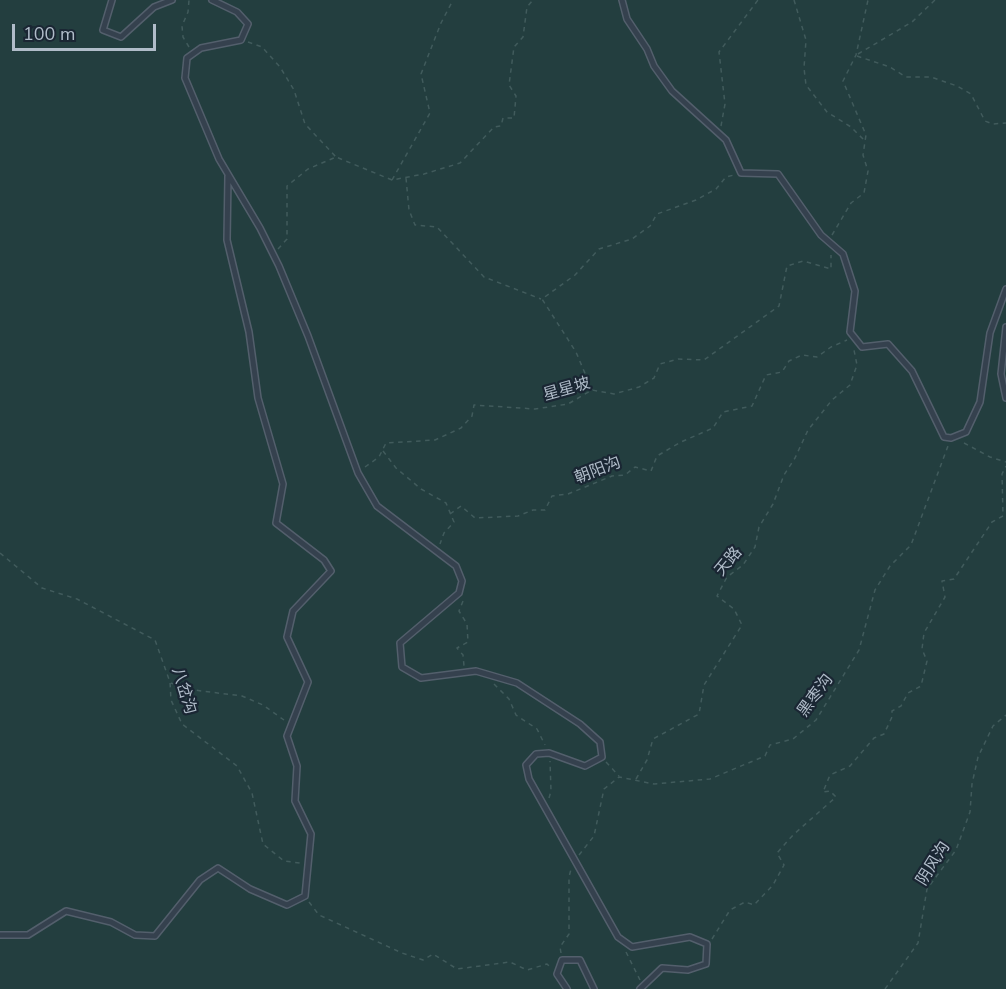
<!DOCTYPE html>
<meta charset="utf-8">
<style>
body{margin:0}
#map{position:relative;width:1006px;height:989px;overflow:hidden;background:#212f3e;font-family:"Nunito Sans",sans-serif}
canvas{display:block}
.scale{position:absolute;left:12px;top:24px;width:144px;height:27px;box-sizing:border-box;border:3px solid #b0bcc9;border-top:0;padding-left:8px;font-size:18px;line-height:21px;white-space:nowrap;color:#b0bcc9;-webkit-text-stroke:4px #1a2633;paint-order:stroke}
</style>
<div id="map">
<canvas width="1006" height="989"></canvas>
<div class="scale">100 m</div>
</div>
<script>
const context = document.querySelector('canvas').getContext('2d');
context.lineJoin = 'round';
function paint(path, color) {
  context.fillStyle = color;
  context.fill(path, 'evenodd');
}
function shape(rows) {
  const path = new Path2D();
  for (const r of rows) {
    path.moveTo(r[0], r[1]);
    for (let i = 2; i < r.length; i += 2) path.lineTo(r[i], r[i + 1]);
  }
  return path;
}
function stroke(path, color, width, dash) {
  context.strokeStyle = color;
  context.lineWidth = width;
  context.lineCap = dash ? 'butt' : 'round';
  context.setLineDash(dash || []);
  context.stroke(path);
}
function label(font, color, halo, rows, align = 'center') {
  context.font = font + ' "Nunito Sans","Noto Sans SC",sans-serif';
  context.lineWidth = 4.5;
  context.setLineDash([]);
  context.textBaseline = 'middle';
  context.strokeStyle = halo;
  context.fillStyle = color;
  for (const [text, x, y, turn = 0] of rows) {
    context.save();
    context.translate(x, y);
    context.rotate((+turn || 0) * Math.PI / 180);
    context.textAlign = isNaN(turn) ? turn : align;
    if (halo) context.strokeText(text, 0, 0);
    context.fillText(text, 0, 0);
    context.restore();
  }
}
paint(shape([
 [0,0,1006,0,1006,989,0,989]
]), '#233e3f');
const lane = shape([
 [112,0,103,30,121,37,154,7,172,0],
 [212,0,237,12,248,24,241,40,201,48,187,58,185,78,219,159,260,228,279,266,308,336,358,473,377,506,456,566,462,581,459,593,400,643,402,667,421,678,476,671,517,683,580,724,600,742,602,757,585,766,549,753,536,754,526,765,529,779,618,937,632,947,690,937,707,944,706,964,688,970,662,968,640,989],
 [622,0,627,19,647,49,654,66,672,91,726,140,741,173,778,174,821,235,843,254,855,291,850,332,862,347,888,344,912,371,944,437,951,438,966,432,980,402,990,333,1006,289],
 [1006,327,1001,374,1006,398],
 [0,935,28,935,66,911,111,922,135,935,155,936,200,880,218,868,250,889,287,905,305,896,311,834,295,801,297,766,287,736,308,682,287,637,293,611,331,571,324,560,276,523,283,484,258,398,249,332,227,240,228,176],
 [567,989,557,974,562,960,580,960,594,989]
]);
stroke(lane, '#535f6c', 8);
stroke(shape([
 [794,0,806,40,804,68,806,85,827,112,851,127,865,141],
 [248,42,262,47,280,67,294,90,305,124,336,157],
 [189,47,183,37,182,26,188,12,189,0],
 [858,54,912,22,935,0],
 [857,56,890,67,906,77,931,77,957,86,971,94,985,121,993,124,1006,123],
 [721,126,725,104,719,52,758,0],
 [406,178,409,210,415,225,437,227,484,277,541,299],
 [392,180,430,113,421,74,441,23,453,0],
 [832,235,851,203,864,193,868,171,863,155,866,135,843,81,856,55,868,0],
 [278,249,287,239,287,186,308,169,336,157,392,180,424,174,460,163,494,127,501,126,503,118,514,118,516,96,509,85,514,47,523,37,527,7,533,0],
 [592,390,576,352,542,299,575,275,599,249,632,239,650,226,657,214,696,200,716,189,726,177,734,175],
 [964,443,990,457,1006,462],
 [383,451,396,468,421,489,446,503,454,522,444,533,440,544],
 [365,467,379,457,386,443,435,440,461,428,472,416,474,405,535,409,568,404,592,390,614,394,639,387,654,378,660,364,678,359,704,360,779,306,787,266,803,261,831,269,831,255],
 [450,514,461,506,475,518,518,516,533,510,545,510,552,496,568,494,612,476,625,475,635,467,651,471,657,456,681,442,713,428,723,412,752,406,766,375,782,372,789,361,802,355,817,357,831,347,847,340],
 [0,553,42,588,77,599,155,640,170,682,171,700,182,724,237,766,252,793,263,844,284,861,300,863],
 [463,601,459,611,467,624,468,642,457,648,463,655,464,666],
 [171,683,186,689,242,696,263,705,284,720],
 [494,684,509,699,516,715,537,729,545,745],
 [606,762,619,776],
 [636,779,647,760,653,739,699,714,704,685,742,625,734,609,717,596,727,577,743,565,755,547,759,527,773,504,784,475,795,458,808,430,832,400,850,385,857,365,854,350],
 [549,798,551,791,550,761],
 [579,855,594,836,604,789,619,777,654,784,710,779,765,756,770,745,793,739,816,720,859,650,875,590,890,566,911,545,948,446],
 [309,902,319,915,402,953,423,960,433,954,457,969,510,962,527,970,547,964,551,968],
 [712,939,730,910,745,902,754,905,773,885,784,865,777,853,793,835,836,797,830,791,823,792,830,775,850,766,874,738,884,734,892,717,892,711,901,706,908,693,921,686,927,661,922,649,924,633,945,597,942,581,954,579,992,522,1003,516,1002,474,1006,466],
 [626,952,640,980],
 [561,953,560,947,569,934,569,877,571,869],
 [885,989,918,943,927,889,956,850,970,812,972,784,978,757,993,726,1006,715]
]), '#415b5c', 1.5, [4.5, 4.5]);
stroke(lane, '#35414e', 5);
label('16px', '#b0bcc9', '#1a2633', [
 ["星星坡",567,390,-16],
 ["朝阳沟",598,471,-21],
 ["天路",729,562,-50],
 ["八岔沟",183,691,73],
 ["黑枣沟",816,696,-54],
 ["阴风沟",934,864,-58]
]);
</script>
